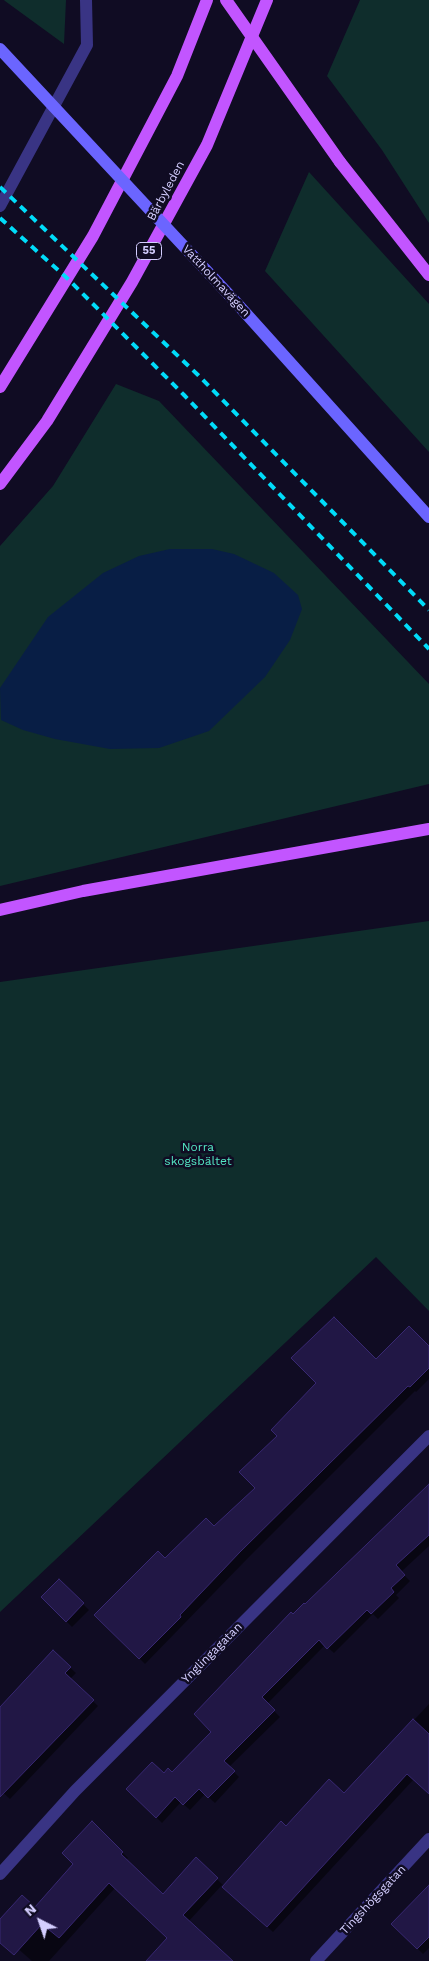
<!DOCTYPE html>
<meta charset="utf-8">
<style>
body{margin:0}
#map{position:relative;width:429px;height:1961px;overflow:hidden;background:#100c23;font-family:"Work Sans",sans-serif}
canvas{display:block}
.north{position:absolute;left:15px;top:1896px;width:50px;height:50px;-webkit-text-stroke:4px #100c23;paint-order:stroke;rotate:319deg;font-size:14px;font-weight:700;line-height:20px;text-align:center;color:#d4ceff}
.north::after{content:'';display:block;margin:auto;width:18px;height:22px;background:#d4ceff;clip-path:polygon(50% 0,100% 100%,50% 72%,0 100%)}
</style>
<div id="map">
<canvas width="429" height="1961"></canvas>
<div class="north">N</div>
</div>
<script>
const context = document.querySelector('canvas').getContext('2d');
context.lineJoin = 'round';
function paint(path, color) {
  context.fillStyle = color;
  context.fill(path, 'evenodd');
}
function shape(rows) {
  const path = new Path2D();
  for (const r of rows) {
    path.moveTo(r[0], r[1]);
    for (let i = 2; i < r.length; i += 2) path.lineTo(r[i], r[i + 1]);
  }
  return path;
}
function stroke(path, color, width, dash) {
  context.strokeStyle = color;
  context.lineWidth = width;
  context.lineCap = dash ? 'butt' : 'round';
  context.setLineDash(dash || []);
  context.stroke(path);
}
function label(font, color, halo, rows, align = 'center') {
  context.font = font + ' "Work Sans",sans-serif';
  context.lineWidth = 5;
  context.setLineDash([]);
  context.textBaseline = 'middle';
  context.strokeStyle = halo;
  context.fillStyle = color;
  for (const [text, x, y, turn = 0] of rows) {
    context.save();
    context.translate(x, y);
    context.rotate((+turn || 0) * Math.PI / 180);
    context.textAlign = isNaN(turn) ? turn : align;
    if (halo) context.strokeText(text, 0, 0);
    context.fillText(text, 0, 0);
    context.restore();
  }
}
paint(shape([
 [4,0,66,0,64,44,5,1],
 [360,0,429,0,429,223,382,150,327,76],
 [309,172,429,304,429,452,265,271],
 [116,384,159,401,429,684,429,784,0,886,0,546,53,486],
 [429,921,429,1311,376,1257,0,1612,0,982]
]), '#0f2d2c');
paint(shape([
 [170,549,212,549,234,554,274,573,298,595,302,609,290,640,265,677,209,731,159,748,110,749,55,739,23,730,1,720,0,688,48,617,103,573,139,556]
]), '#081e45');
paint(shape([
 [429,1348,429,1379,416,1392,415,1391,247,1559,145,1664,96,1615,165,1560,214,1528,256,1488,376,1360],
 [429,1490,429,1546,401,1572,410,1581,396,1595,399,1598,378,1619,373,1614,334,1653,325,1645,267,1704,280,1717,229,1767,239,1777,215,1803,205,1794,190,1810,181,1802,162,1823,128,1789,164,1774,172,1774,213,1732,293,1616],
 [59,1580,89,1610,72,1627,42,1597],
 [53,1652,76,1673,70,1679,98,1706,10,1799,0,1790,0,1732],
 [429,1704,429,1788,414,1779,273,1932,222,1885,188,1922,231,1961,148,1961,169,1938,115,1888,49,1961,32,1961,0,1933,0,1921,35,1909,74,1864,92,1823,128,1858,126,1860,163,1895,196,1859,224,1886,286,1827,344,1795],
 [429,1887,429,1948,423,1954,393,1924]
]), '#0007');
const building = shape([
 [334,1317,376,1359,409,1326,429,1346,429,1368,410,1387,408,1386,240,1552,180,1615,181,1617,139,1659,94,1615,158,1551,165,1558,206,1518,214,1526,255,1488,239,1472,277,1436,271,1430,316,1383,291,1358,334,1317],
 [429,1484,429,1535,396,1565,405,1575,391,1588,394,1592,371,1614,367,1610,327,1649,319,1640,262,1697,275,1710,224,1761,235,1771,208,1798,199,1789,183,1805,175,1797,156,1818,126,1789,152,1762,164,1773,168,1768,172,1772,211,1732,194,1714,291,1612,293,1614,304,1603,305,1604,429,1484],
 [59,1579,84,1603,66,1622,41,1597,59,1579],
 [53,1650,71,1667,65,1673,94,1700,0,1797,0,1707,53,1650],
 [413,1719,429,1734,429,1794,407,1774,267,1927,222,1887,281,1821,286,1826,329,1779,344,1793,413,1719],
 [92,1821,123,1852,121,1854,163,1894,196,1857,218,1878,183,1915,233,1961,146,1961,167,1938,109,1883,59,1938,42,1924,14,1955,0,1943,0,1919,22,1895,35,1907,73,1864,62,1853,92,1821],
 [429,1885,429,1937,417,1949,391,1924,429,1885]
]);
paint(building, '#211745');
stroke(building, '#382872', 1);
stroke(shape([
 [0,206,87,45,86,0],
 [0,1874,75,1791,429,1436],
 [316,1961,429,1839]
]), '#393484', 12);
stroke(shape([
 [232,298,429,517]
]), '#6b65ff', 12);
stroke(shape([
 [340,162,429,275],
 [0,387,93,236,177,76,207,0],
 [0,484,47,421,132,282,207,145,267,0],
 [0,910,83,891,429,829]
]), '#c255ff', 12);
stroke(shape([
 [0,187,198,375,429,610],
 [0,218,68,279,184,395,429,649]
]), '#00dcf9', 4, [8, 6]);
stroke(shape([
 [0,49,232,298]
]), '#6b65ff', 12);
stroke(shape([
 [226,0,340,162]
]), '#c255ff', 12);
for (const [x, y, w] of [
 [149,251,25]
]) {
  const box = new Path2D();
  box.roundRect(x - w / 2, y - 8.5, w, 17, 4);
  context.fillStyle = '#100c23';
  context.fill(box);
  stroke(box, '#d4ceff', 1);
}
label('bold 11px', '#d4ceff', null, [
 ["55",149,251]
]);
label('12px', '#d4ceff', '#100c23', [
 ["Bärbyleden",166,191,-62],
 ["Vattholmavägen",216,281,47],
 ["Ynglingagatan",212,1653,-45],
 ["Tingshögsgatan",373,1900,-47]
]);
label('12px', '#53e6c3', '#100c23', [
 ["Norra",198,1147],
 ["skogsbältet",198,1161]
]);
</script>
